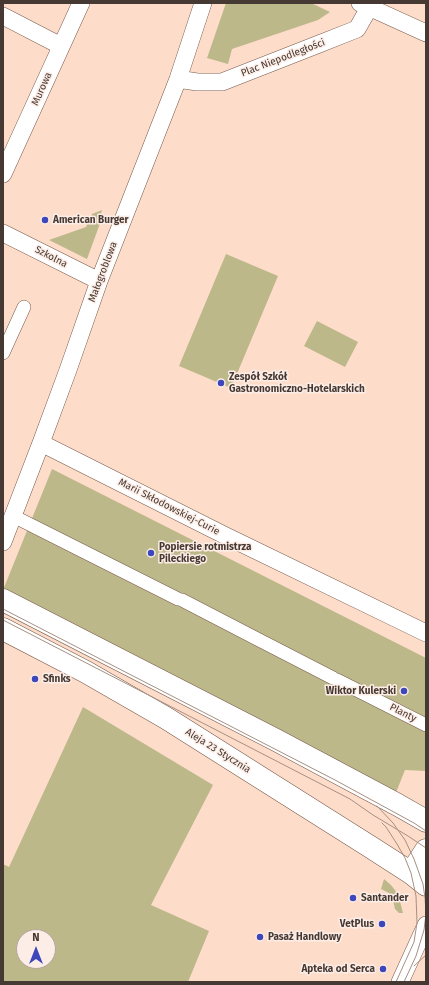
<!DOCTYPE html>
<meta charset="utf-8">
<style>
body{margin:0}
#map{position:relative;width:429px;height:985px;overflow:hidden;background:#fedcca;font-family:"Fira Sans",sans-serif}
canvas{display:block}
.frame{position:absolute;inset:0;border:4px solid #463832;pointer-events:none}
.north{position:absolute;left:16px;top:929px;width:40px;height:40px;box-sizing:border-box;background:#fceee7;border:1px solid #b3a59f;border-radius:50%;rotate:0deg;font-size:11px;font-weight:700;line-height:16px;text-align:center;color:#463832}
.north::after{content:'';display:block;margin:auto;width:14px;height:18px;background:#3d46ba;clip-path:polygon(50% 0,100% 100%,50% 72%,0 100%)}
</style>
<div id="map">
<canvas width="429" height="985"></canvas>
<div class="frame"></div>
<div class="north">N</div>
</div>
<script>
const context = document.querySelector('canvas').getContext('2d');
context.lineJoin = 'round';
function paint(path, color) {
  context.fillStyle = color;
  context.fill(path, 'evenodd');
}
function shape(rows) {
  const path = new Path2D();
  for (const r of rows) {
    path.moveTo(r[0], r[1]);
    for (let i = 2; i < r.length; i += 2) path.lineTo(r[i], r[i + 1]);
  }
  return path;
}
function stroke(path, color, width, dash) {
  context.strokeStyle = color;
  context.lineWidth = width;
  context.lineCap = dash ? 'butt' : 'round';
  context.setLineDash(dash || []);
  context.stroke(path);
}
function label(font, color, halo, rows, align = 'center') {
  context.font = font + ' "Fira Sans",sans-serif';
  context.lineWidth = 3;
  context.setLineDash([]);
  context.textBaseline = 'middle';
  context.strokeStyle = halo;
  context.fillStyle = color;
  for (const [text, x, y, turn = 0] of rows) {
    context.save();
    context.translate(x, y);
    context.rotate((+turn || 0) * Math.PI / 180);
    context.textAlign = isNaN(turn) ? turn : align;
    if (halo) context.strokeText(text, 0, 0);
    context.fillText(text, 0, 0);
    context.restore();
  }
}
paint(shape([
 [226,3,311,3,330,12,318,20,232,49,228,64,207,58],
 [102,210,100,217,102,218,87,259,49,240,86,227,92,214],
 [226,254,278,276,231,388,179,366],
 [317,321,358,342,345,367,304,346],
 [52,469,426,658,426,771,405,770,395,795,3,590],
 [83,707,213,785,151,905,209,931,188,982,3,982,3,864,9,867],
 [24,937,48,937,48,961,24,961],
 [384,879,391,885,398,894,403,913,399,913,395,909,393,900,389,893,381,889]
]), '#bdb889');
const pedestrian = shape([
 [3,353,24,307],
 [19,519,178,599],
 [182,600,263,642],
 [265,643,333,678],
 [337,680,426,725]
]);
const minor = shape([
 [360,3,426,33],
 [3,16,61,46],
 [178,79,197,82,222,82,319,44,357,29,369,8,371,3],
 [3,174,81,3],
 [3,233,99,281],
 [41,443,226,536,426,633],
 [3,542,41,443,68,370,99,281,178,79,203,3],
 [400,982,426,925]
]);
const tertiary = shape([
 [3,600,276,740,398,805,426,821],
 [3,629,86,672,166,718,369,846,411,873,426,885],
 [411,873,426,850]
]);
stroke(pedestrian, '#775a4b', 14);
stroke(minor, '#775a4b', 18);
stroke(tertiary, '#775a4b', 23);
stroke(pedestrian, '#fff', 13);
stroke(minor, '#fff', 17);
stroke(tertiary, '#fff', 22);
stroke(shape([
 [3,609,335,780,414,823,426,831],
 [3,620,350,799,373,815,408,836,426,848],
 [377,806,393,823,405,840,414,859,423,884,425,898,426,914,424,930,416,956,404,982],
 [382,823,386,827,397,844,405,858,411,873,416,896,417,923,414,942,396,982],
 [414,966,426,955]
]), '#a78f82', 1);
for (const [x, y, r, color] of [
 [45,220,4,"#3d46ba"],
 [221,383,4,"#3d46ba"],
 [151,553,4,"#3d46ba"],
 [35,679,4,"#3d46ba"],
 [404,691,4,"#3d46ba"],
 [353,898,4,"#3d46ba"],
 [382,924,4,"#3d46ba"],
 [260,937,4,"#3d46ba"],
 [383,969,4,"#3d46ba"]
]) {
  const dot = new Path2D();
  dot.arc(x, y, r, 0, 2 * Math.PI);
  context.fillStyle = color;
  context.fill(dot);
  stroke(dot, '#fceee7', 1.5);
}
label('10px', '#463832', '#fceee7', [
 ["Plac Niepodległości",283,58,-21],
 ["Murowa",42,89,-66],
 ["Szkolna",51,257,27],
 ["Małogroblowa",103,272,-69],
 ["Marii Skłodowskiej-Curie",169,507,27],
 ["Planty",403,713,27],
 ["Aleja 23 Stycznia",218,751,32]
]);
label('bold 10px', '#463832', '#fceee7', [
 ["American Burger",53,220],
 ["Zespół Szkół",229,377],
 ["Gastronomiczno-Hotelarskich",229,389],
 ["Popiersie rotmistrza",159,547],
 ["Pileckiego",159,559],
 ["Sfinks",43,679],
 ["Wiktor Kulerski",396,691,"right"],
 ["Santander",361,898],
 ["VetPlus",374,924,"right"],
 ["Pasaż Handlowy",268,937],
 ["Apteka od Serca",375,969,"right"]
], 'left');
</script>
